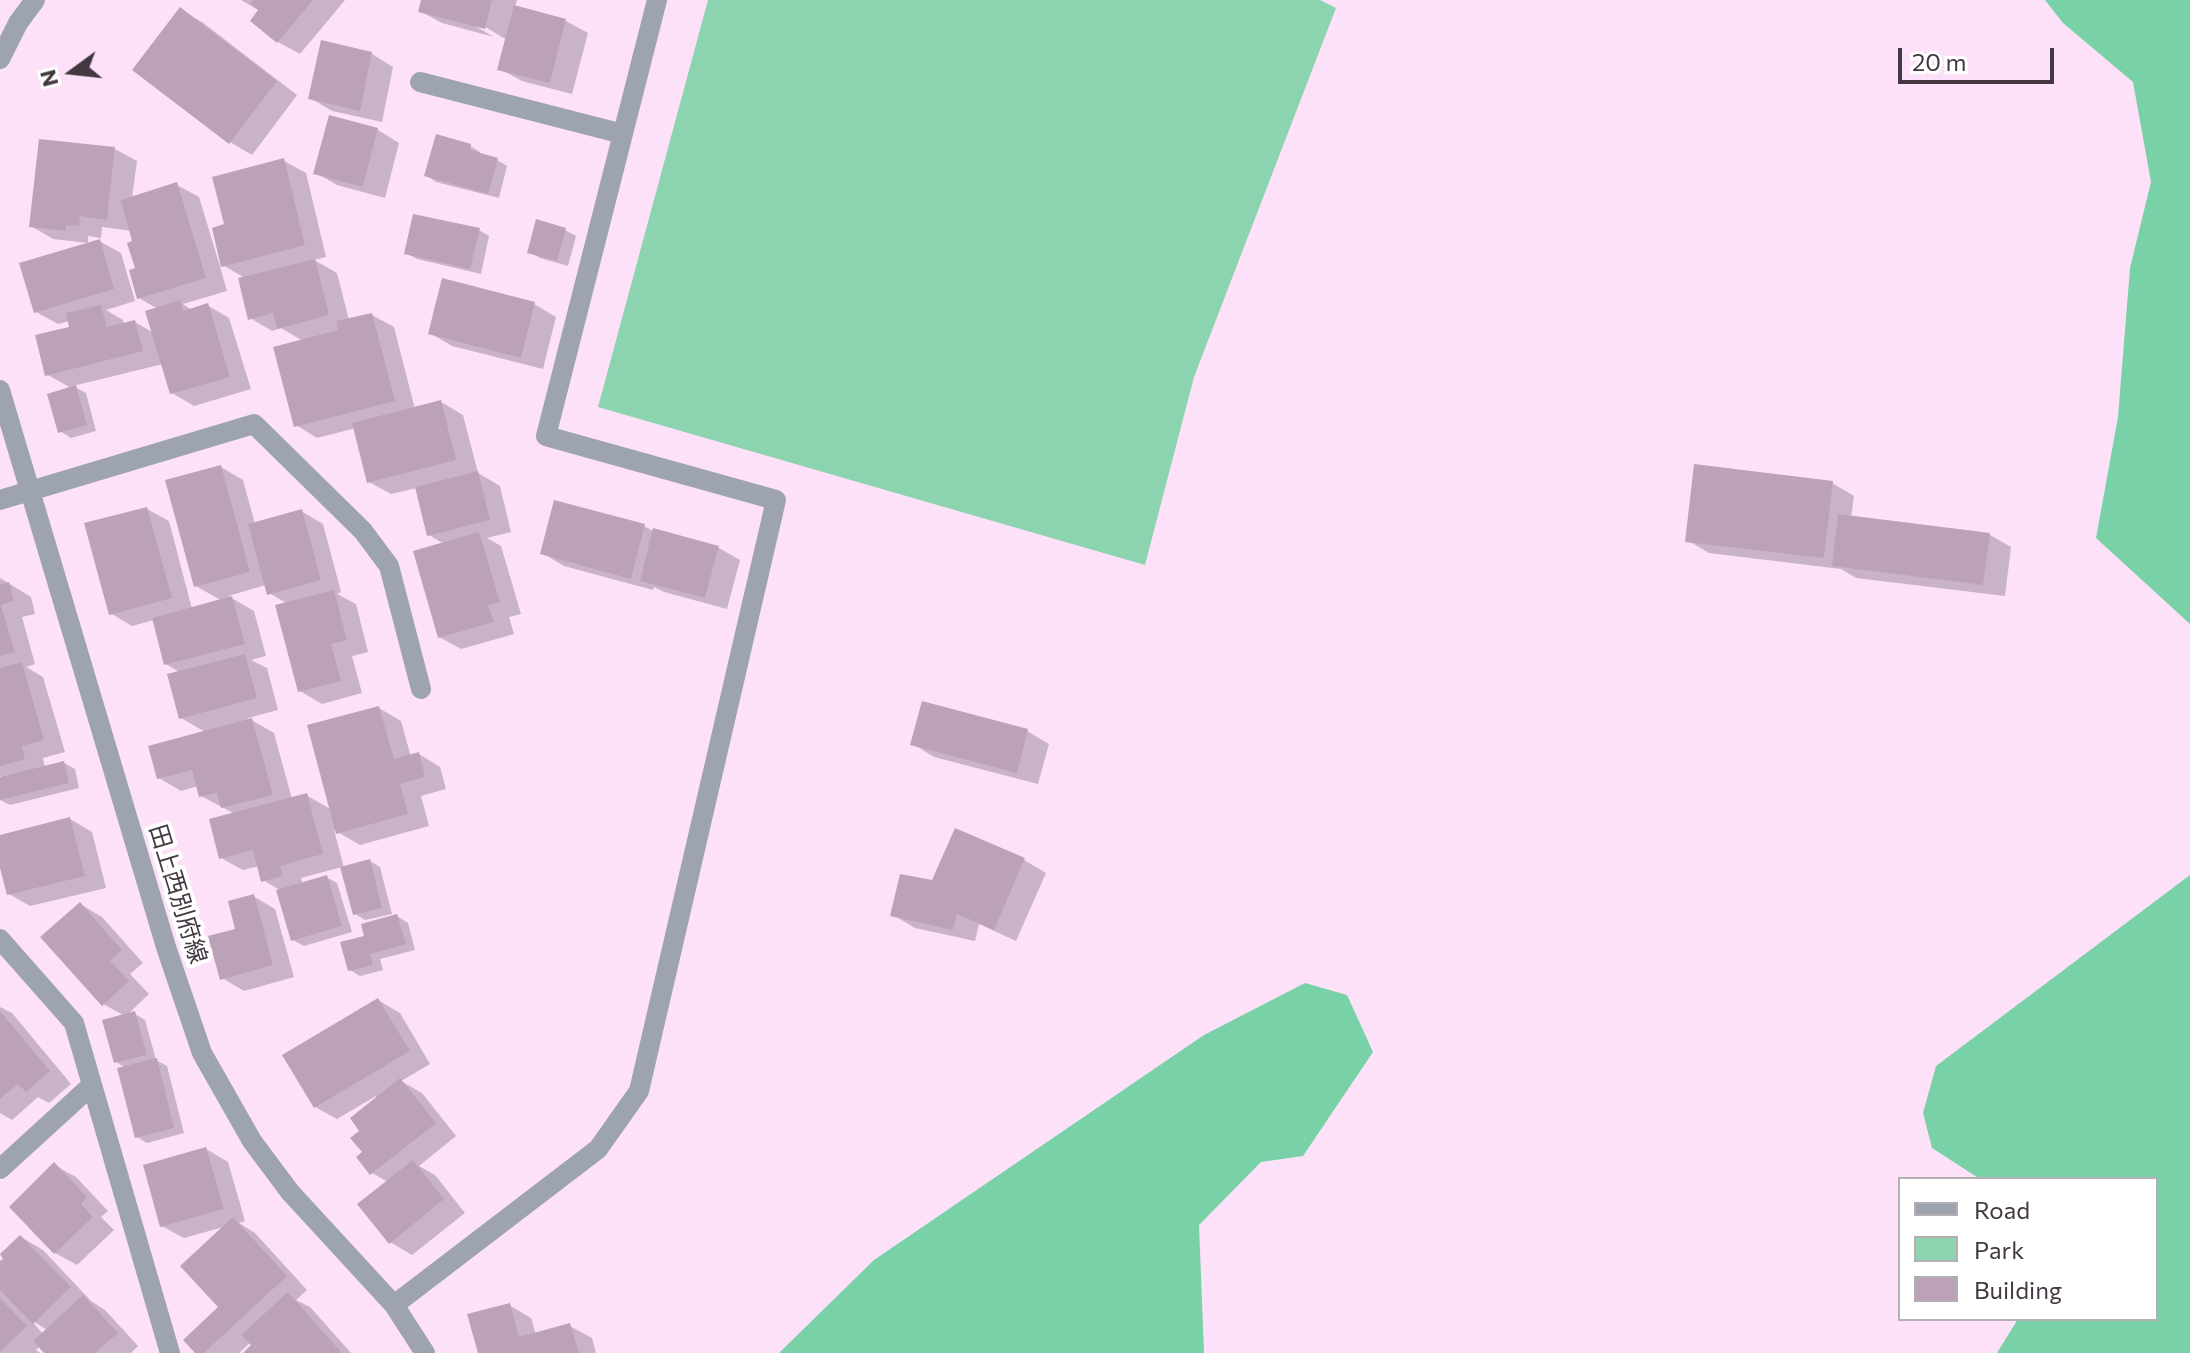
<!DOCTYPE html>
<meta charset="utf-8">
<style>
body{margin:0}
#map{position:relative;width:2190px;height:1353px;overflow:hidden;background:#fce1f9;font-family:Commissioner,sans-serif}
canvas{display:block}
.legend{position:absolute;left:1898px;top:1177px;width:260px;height:144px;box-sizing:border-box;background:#fff;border:2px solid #b4afb3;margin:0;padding:10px 14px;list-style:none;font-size:24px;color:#433842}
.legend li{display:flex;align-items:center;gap:16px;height:40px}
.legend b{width:40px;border:2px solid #b4afb3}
.north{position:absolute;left:32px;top:32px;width:80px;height:80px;-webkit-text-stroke:6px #fff;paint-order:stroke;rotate:255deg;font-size:22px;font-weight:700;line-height:32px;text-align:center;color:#433842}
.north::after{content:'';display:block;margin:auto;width:28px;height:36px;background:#433842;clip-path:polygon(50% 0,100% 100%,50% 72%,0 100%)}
.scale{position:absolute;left:1898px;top:48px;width:156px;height:36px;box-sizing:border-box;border:4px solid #433842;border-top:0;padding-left:10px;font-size:24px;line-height:28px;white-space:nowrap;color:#433842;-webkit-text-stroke:6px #fff;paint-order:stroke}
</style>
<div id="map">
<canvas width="2190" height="1353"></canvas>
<ul class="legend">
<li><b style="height:10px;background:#9ea3b0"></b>Road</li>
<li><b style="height:22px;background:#8cd4b0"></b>Park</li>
<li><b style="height:22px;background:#bca2b9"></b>Building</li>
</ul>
<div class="north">N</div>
<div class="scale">20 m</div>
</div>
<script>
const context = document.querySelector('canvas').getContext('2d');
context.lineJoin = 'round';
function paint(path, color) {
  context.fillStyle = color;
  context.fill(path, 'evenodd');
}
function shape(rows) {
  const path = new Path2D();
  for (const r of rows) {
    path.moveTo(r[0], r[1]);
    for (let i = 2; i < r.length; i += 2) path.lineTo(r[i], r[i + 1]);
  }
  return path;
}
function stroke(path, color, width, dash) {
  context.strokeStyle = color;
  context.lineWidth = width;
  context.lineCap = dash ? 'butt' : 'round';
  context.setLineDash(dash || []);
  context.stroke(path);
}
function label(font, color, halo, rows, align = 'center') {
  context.font = font + ' Commissioner,"Noto Sans JP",sans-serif';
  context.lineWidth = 8;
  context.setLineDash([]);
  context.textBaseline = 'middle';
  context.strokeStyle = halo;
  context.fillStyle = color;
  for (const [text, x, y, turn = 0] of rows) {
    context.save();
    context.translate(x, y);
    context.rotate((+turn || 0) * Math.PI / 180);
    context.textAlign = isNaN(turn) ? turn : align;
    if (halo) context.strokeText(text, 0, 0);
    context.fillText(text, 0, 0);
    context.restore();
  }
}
paint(shape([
 [708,0,1320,0,1336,8,1194,377,1145,565,598,407]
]), '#8cd4b0');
paint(shape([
 [2045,0,2190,0,2190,624,2096,538,2118,417,2130,268,2151,182,2133,82,2063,23],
 [2190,875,2190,1353,1997,1353,2018,1319,2156,1319,2156,1179,1980,1179,1932,1148,1923,1113,1936,1066],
 [1305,983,1347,995,1373,1052,1303,1156,1261,1162,1199,1225,1204,1353,779,1353,874,1260,1204,1035]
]), '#79d1a7');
paint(shape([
 [241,0,345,0,300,54,278,42,253,20,260,11],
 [423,0,517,0,515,7,566,21,588,33,572,94,522,81,500,69,507,40,477,22,475,26,494,37,442,23,420,11],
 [180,10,202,22,297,95,252,155,230,142],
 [322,43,372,54,393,67,382,122,332,111,310,98],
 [330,117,378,130,399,143,385,198,337,185,316,173],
 [470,146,480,152,480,155,497,160,507,166,499,198,436,182,426,175],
 [115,149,137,161,132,198,177,185,199,197,219,263,222,262,227,226,284,161,306,173,326,257,314,260,337,273,349,320,372,315,394,327,415,409,441,402,463,415,478,473,500,486,511,532,487,538,501,546,521,614,509,617,514,634,461,649,439,637,444,544,429,535,417,488,391,494,369,482,356,428,317,438,296,425,303,341,281,328,272,331,250,318,245,278,219,263,227,291,183,304,192,310,207,305,229,318,251,389,194,406,172,393,163,364,73,386,86,393,96,431,71,438,60,431,71,388,46,374,72,328,70,321,58,324,36,312,99,241,121,253,135,301,106,310,123,320,124,325,135,322,154,333,158,309,139,298,135,242,132,231,102,227,101,238,88,236,88,243,53,239,31,226],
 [479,230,489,236,481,274,417,259,406,253],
 [565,230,576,236,568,266,540,258,529,252],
 [534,304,556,317,543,369,452,346,430,333],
 [221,467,243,480,255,524,301,511,323,524,341,592,337,594,356,604,368,652,352,656,362,693,322,704,300,691,288,604,269,593,266,585,228,596,254,611,266,656,251,660,267,668,278,710,248,718,274,733,292,799,306,795,332,810,379,708,401,721,411,757,419,754,440,767,446,789,421,796,429,826,360,845,334,830,344,868,370,861,380,867,392,914,365,920,355,914,342,867,301,878,303,884,326,877,337,883,352,932,304,946,293,940,278,889,263,880,259,866,243,870,221,858,235,814,201,796,198,786,181,791,159,778,207,733,181,718,181,673,166,664,154,620,132,626,110,613,147,509,169,521,192,609,222,601,196,586],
 [1832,483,1854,496,1851,518,1990,535,2011,547,2005,596,1856,578,1841,569,1709,553,1687,540],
 [644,526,655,532,719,548,740,560,727,609,664,592,654,587,653,590,564,566,542,553],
 [0,578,31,597,35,614,22,617,35,664,26,667,43,677,65,752,43,758,45,768,64,763,75,769,79,788,10,805,0,800,0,779,4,778,0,776],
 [1027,731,1049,744,1038,784,934,757,913,744],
 [70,819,92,832,106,888,30,906,9,894,0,860,0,837],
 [956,831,1024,860,1046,873,1016,941,979,924,975,941,915,928,893,915,933,883],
 [253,896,275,909,294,977,244,991,222,978,238,930],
 [80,904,102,917,143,963,130,974,149,994,126,1016,135,1014,145,1020,156,1060,167,1066,184,1133,147,1143,137,1137,126,1068,116,1062,125,1016,103,1004],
 [397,916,408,923,415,950,380,959,383,970,360,976,350,970,366,937],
 [378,1000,400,1013,430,1064,401,1081,422,1093,456,1136,419,1166,435,1175,465,1213,412,1255,390,1242,388,1182,372,1173,364,1153,362,1131,377,1099,376,1096,337,1119,315,1107],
 [0,1007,12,1013,71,1084,49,1103,38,1097,12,1120,0,1113],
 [206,1149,228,1162,245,1221,239,1223,255,1233,307,1290,296,1300,310,1307,351,1353,246,1353,254,1345,251,1342,239,1353,198,1353,221,1307,227,1226,184,1238,162,1226],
 [54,1165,76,1177,108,1211,101,1217,114,1230,77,1265,55,1253],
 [21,1237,43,1250,91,1301,105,1310,138,1346,131,1353,46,1353,40,1346,36,1350,40,1353,0,1353,0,1264],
 [31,1320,47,1330,43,1334],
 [509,1305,531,1318,536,1335,570,1326,592,1338,596,1353,480,1353]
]), '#0003');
paint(shape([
 [253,0,313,0,277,43,250,21,258,10,250,3],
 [421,0,492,0,485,29,418,12],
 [514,5,566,19,550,83,497,70],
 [180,7,277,81,229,144,132,70],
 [321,40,372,52,360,111,308,99],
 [329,115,378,128,363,187,313,174],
 [436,134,471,144,470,150,498,158,488,194,424,176],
 [39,139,115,147,107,220,80,216,79,226,66,225,66,231,29,227],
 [284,158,305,245,221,267,212,228,224,224,212,177],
 [177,182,206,278,137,299,129,270,135,268,127,243,132,241,121,200],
 [413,214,480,228,470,269,404,254],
 [536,219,566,228,557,261,527,253],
 [100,239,114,289,34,313,19,263],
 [315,259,329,315,277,329,273,313,248,320,238,278],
 [442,278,535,302,521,358,428,334],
 [180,300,183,311,208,303,230,377,170,394,145,311],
 [101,305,107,327,135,320,143,351,45,376,35,335,69,327,66,313],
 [372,313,395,401,294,427,273,347,338,330,336,321],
 [76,385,87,425,58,433,47,394],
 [441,400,456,460,367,483,352,423],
 [1694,464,1833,481,1824,558,1685,542],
 [221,465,250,572,194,587,165,480],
 [478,471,490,520,427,536,415,487],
 [554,500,645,524,631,579,540,554],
 [147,507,172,598,109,615,84,523],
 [302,509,321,580,267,595,248,524],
 [1838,514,1990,533,1983,585,1832,566],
 [653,528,719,546,705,598,640,581],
 [479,532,500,602,488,605,494,622,438,638,413,551],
 [9,582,14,601,1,605,15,652,0,656,0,585],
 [334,590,347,640,331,644,341,681,298,692,275,605],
 [232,596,245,644,164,665,152,618],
 [245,654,257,698,179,719,167,674],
 [22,662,44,740,22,746,25,759,0,766,0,668],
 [922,701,1028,729,1017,773,910,745],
 [379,706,394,759,419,752,425,777,400,784,408,814,336,834,307,725],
 [252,718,273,795,221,808,217,793,199,797,192,770,157,779,148,746],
 [64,761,69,783,0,800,0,777],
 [307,793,323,854,280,866,283,876,261,882,253,850,219,859,209,819],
 [70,817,85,876,7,895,0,868,0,835],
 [955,828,1025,858,994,930,957,914,953,930,890,916,900,874,932,880],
 [370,859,382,908,353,915,340,867],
 [327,875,342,926,291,941,276,890],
 [254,894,273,965,220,980,208,936,235,929,228,901],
 [80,902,122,950,110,961,129,981,102,1006,40,937],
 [397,914,406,944,370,954,373,965,348,971,340,942,364,936,361,924],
 [378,998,410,1051,314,1108,282,1055],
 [0,1011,50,1071,26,1092,18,1084,0,1099],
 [135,1011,147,1055,114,1063,102,1020],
 [157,1058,174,1128,135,1138,117,1068],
 [400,1078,436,1123,370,1175,356,1157,362,1152,350,1138,359,1131,350,1118],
 [206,1147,224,1209,160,1227,143,1165],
 [413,1160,444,1199,389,1244,357,1204],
 [54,1162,87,1197,81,1204,93,1217,54,1254,9,1207],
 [233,1217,287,1276,204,1353,195,1353,183,1340,218,1307,180,1266],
 [20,1235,71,1287,33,1324,0,1290,0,1261,3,1259,0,1254],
 [288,1292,341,1352,340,1353,243,1353,251,1345,241,1335],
 [83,1295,118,1333,95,1353,44,1353,33,1341],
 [0,1298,27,1326,0,1352],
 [510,1303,519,1337,570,1323,579,1353,478,1353,467,1314]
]), '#bca2b9');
stroke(shape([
 [0,59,18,23,35,0],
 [420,82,623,134],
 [0,390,166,947,202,1053,252,1141,290,1192,394,1305,425,1353],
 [0,500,254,424,363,531,389,566,421,689],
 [0,939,74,1023,170,1353],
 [0,1169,92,1085],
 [394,1305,598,1149,639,1091,776,500,546,436,657,0]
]), '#9ea3b0', 20);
label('24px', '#433842', '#fff', [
 ["田上西別府線",178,894,73]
]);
</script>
